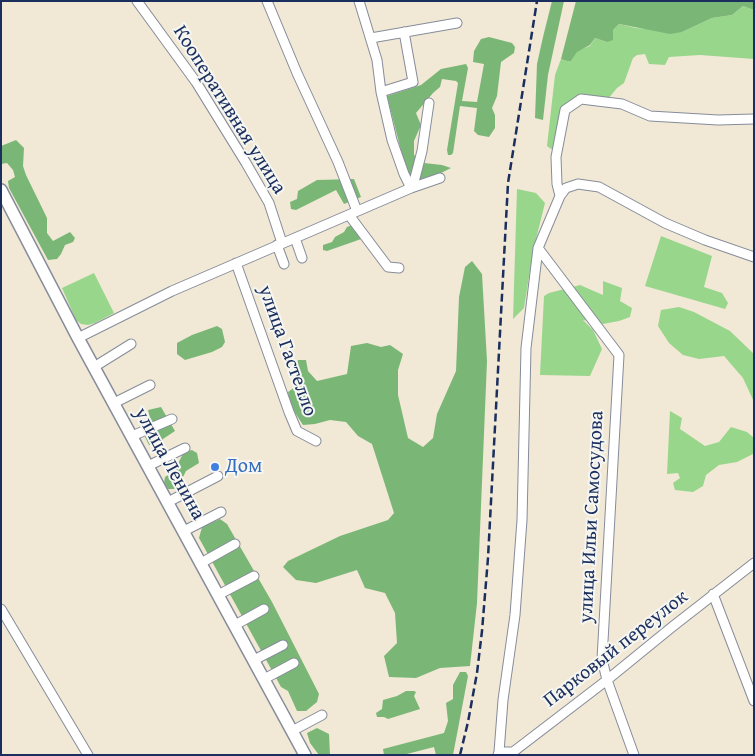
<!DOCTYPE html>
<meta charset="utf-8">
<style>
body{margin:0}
#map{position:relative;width:755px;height:756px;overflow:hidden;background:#f1e9d5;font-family:"Gentium Book Plus",serif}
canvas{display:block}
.frame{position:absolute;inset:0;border:2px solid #1b2f5e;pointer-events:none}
</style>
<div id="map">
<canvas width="755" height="756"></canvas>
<div class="frame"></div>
</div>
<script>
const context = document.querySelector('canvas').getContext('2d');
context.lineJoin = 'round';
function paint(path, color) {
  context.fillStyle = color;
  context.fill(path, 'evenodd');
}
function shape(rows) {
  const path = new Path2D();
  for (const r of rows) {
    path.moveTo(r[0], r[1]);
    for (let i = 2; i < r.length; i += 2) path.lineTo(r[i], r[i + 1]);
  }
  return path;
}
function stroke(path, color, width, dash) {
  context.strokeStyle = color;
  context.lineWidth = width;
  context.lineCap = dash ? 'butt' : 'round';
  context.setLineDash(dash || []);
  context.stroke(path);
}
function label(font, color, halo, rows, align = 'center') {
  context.font = font + ' "Gentium Book Plus",serif';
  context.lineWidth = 4;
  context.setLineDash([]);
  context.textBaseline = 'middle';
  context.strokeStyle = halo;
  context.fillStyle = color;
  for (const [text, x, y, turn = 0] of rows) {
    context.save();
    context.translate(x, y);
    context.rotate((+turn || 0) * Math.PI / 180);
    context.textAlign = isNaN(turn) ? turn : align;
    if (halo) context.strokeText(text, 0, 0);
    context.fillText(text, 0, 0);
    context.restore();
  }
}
paint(shape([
 [743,6,754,10,754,59,700,55,669,57,665,65,649,64,645,54,637,55,633,58,624,83,617,88,608,99,578,97,564,108,556,147,551,149,547,146,555,75,561,59,567,61,571,61,577,51,590,46,595,38,607,42,613,30,619,24,636,28,682,32,712,18,732,15],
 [517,189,536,193,545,203,533,251,524,308,513,319],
 [661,236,712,256,704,287,722,293,728,303,725,309,645,286],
 [94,273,114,313,95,323,88,325,81,324,76,320,62,288],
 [603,281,622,288,620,301,632,308,630,317,619,321,603,324,583,320,593,330,602,349,590,376,540,375,544,296,549,293,580,285,603,295],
 [679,307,694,312,730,331,754,354,754,402,743,378,724,356,699,359,683,355,669,343,658,326,661,310],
 [670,411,682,418,680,429,705,446,719,442,731,427,747,432,754,438,753,454,737,462,719,465,706,475,703,486,693,492,675,490,673,483,680,478,678,473,667,474]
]), '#98d68b');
paint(shape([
 [552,1,564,1,548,75,543,120,535,118,537,64,543,37],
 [576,1,754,1,754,10,743,6,732,15,712,18,682,32,670,34,619,24,613,30,613,40,607,42,595,38,590,45,577,52,571,61,567,61,561,59],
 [489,37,512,43,515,47,514,53,501,62,497,96,492,108,495,115,495,128,489,137,478,135,474,131,477,108,460,106,453,153,451,155,448,155,447,150,458,83,456,81,442,79,440,87,433,93,416,113,421,125,414,141,414,155,424,163,442,165,451,168,437,175,419,180,413,177,406,170,387,96,421,85,441,69,466,64,468,68,462,101,477,102,484,64,473,62,474,51,481,39],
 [16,140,24,148,23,166,26,175,47,218,47,233,53,241,70,232,75,238,73,242,65,245,61,254,57,259,48,260,9,188,8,181,15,177,13,170,7,163,1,164,1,146],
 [354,179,361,197,344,204,336,190,296,210,291,209,290,202,297,199,298,191,317,180],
 [352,225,364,238,327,251,323,250,323,245,332,242,335,237,344,232,347,227],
 [472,261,482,274,487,361,477,603,470,666,440,668,416,678,389,677,384,656,397,643,395,613,385,593,365,588,357,570,316,583,296,580,283,567,288,561,340,536,388,520,394,513,372,444,358,436,346,422,330,420,315,424,303,425,290,405,288,392,299,384,293,369,298,360,306,360,308,371,317,381,347,374,351,346,367,343,381,347,390,345,403,354,398,370,398,395,408,438,423,447,433,438,437,414,456,371,459,297,465,267],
 [217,326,222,329,225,342,222,347,212,352,185,360,177,354,177,343,192,335],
 [161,407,175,431,163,439,158,445,149,445,145,437,148,432,156,430,150,418,148,410],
 [192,450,197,453,199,463,186,471,180,483,174,489,168,489,164,483,165,477,174,471,184,452],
 [220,519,227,524,272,602,319,694,317,702,306,711,297,711,288,691,281,687,199,538,202,527],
 [460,672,466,672,468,676,453,755,436,755,434,747,403,755,384,755,383,749,444,733,448,721,446,703,453,699,453,685],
 [406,691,414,691,416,692,414,696,420,709,388,719,384,717,377,717,376,713,382,709,383,700,397,696],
 [317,728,329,734,330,755,319,755,310,743,307,733]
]), '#7ab777');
const minor = shape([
 [137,1,196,82,246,163,269,203,282,243],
 [267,1,297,73,338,162,357,211],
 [359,1,377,60,381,92,392,140,404,174,411,188],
 [371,38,457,23],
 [381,92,413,82,404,32],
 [411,188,415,178,422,151,429,103],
 [560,196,557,184,556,157,565,110,581,99,622,104,650,116,718,120,754,119],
 [349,215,388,267,399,268],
 [295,238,302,258],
 [277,245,284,264],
 [538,248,619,355,602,659,607,680,634,755],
 [236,263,289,412,297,431,316,441],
 [78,338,172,291,411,188,440,178],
 [94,367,131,344],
 [114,403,150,385],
 [132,436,172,419],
 [148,466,185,448],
 [168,502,218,476],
 [184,531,221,512],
 [201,563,235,544],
 [713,594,754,701],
 [218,595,254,576],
 [1,609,88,755],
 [235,625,264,609],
 [254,660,283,645],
 [264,679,294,663],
 [292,731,322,715],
 [499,752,503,700,515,615,522,520,526,348,538,248,560,196,566,188,578,184,599,187,665,223,705,240,754,257],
 [498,755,499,752,513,752,607,680,672,627,754,563]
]);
const major = shape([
 [1,190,78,338,305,755]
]);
stroke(minor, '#868c9a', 11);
stroke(major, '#868c9a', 14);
stroke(minor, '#fff', 9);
stroke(major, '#fff', 11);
stroke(shape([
 [460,755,468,722,477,673,482,631,488,558,508,183,537,1]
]), '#1b2f5e', 2.5, [8, 4]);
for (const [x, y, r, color] of [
 [215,467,5,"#3f7fe0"]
]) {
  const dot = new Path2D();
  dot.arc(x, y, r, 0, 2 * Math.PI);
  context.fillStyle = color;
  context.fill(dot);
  stroke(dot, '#f6f6f2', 2);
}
label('20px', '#1b2f5e', '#f6f6f2', [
 ["Кооперативная улица",229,110,58],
 ["улица Гастелло",287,351,70],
 ["улица Ленина",169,464,61],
 ["улица Ильи Самосудова",592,517,-87],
 ["Парковый переулок",616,649,-38]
]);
label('20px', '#366cbe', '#f6f6f2', [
 ["Дом",225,467]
], 'left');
</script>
